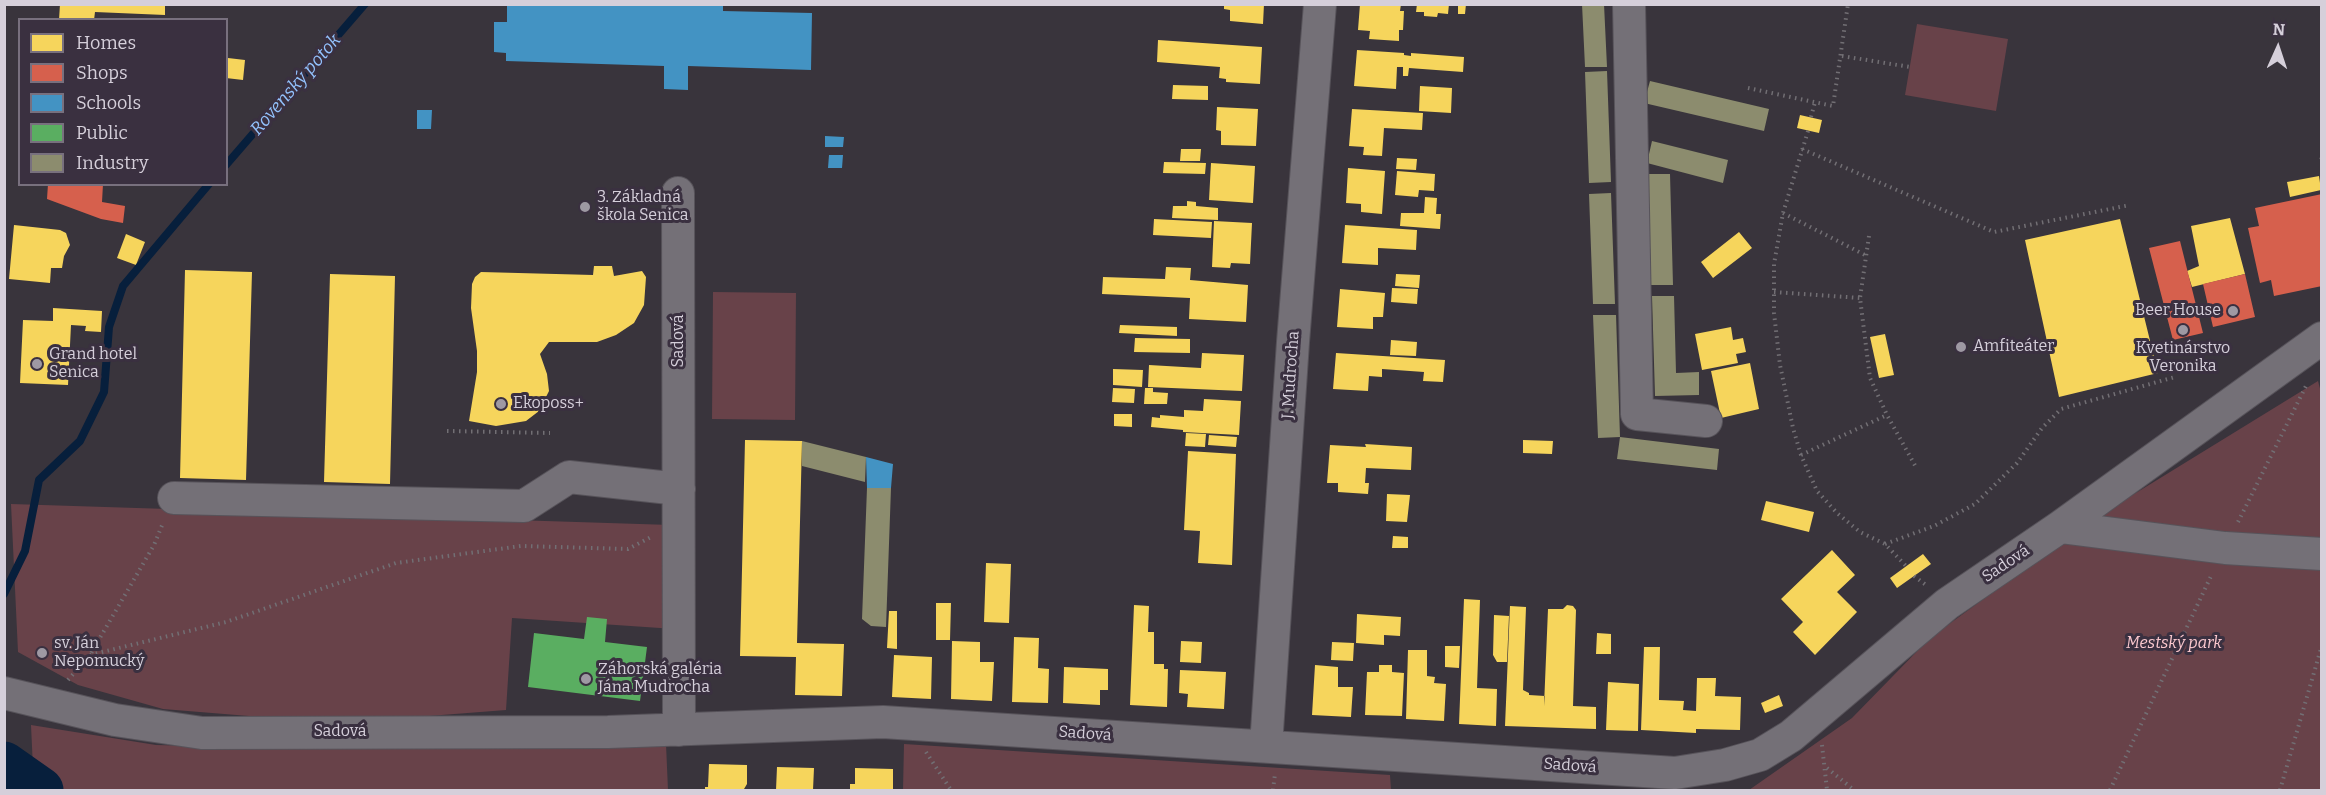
<!DOCTYPE html>
<meta charset="utf-8">
<style>
body{margin:0}
#map{position:relative;width:2326px;height:795px;overflow:hidden;background:#39343c;font-family:Bitter,serif}
canvas{display:block}
.frame{position:absolute;inset:0;border:6px solid #d5cfda;pointer-events:none}
.legend{position:absolute;left:18px;top:18px;width:210px;height:168px;box-sizing:border-box;background:#3a3040;border:2px solid #78707e;margin:0;padding:8px 10px;list-style:none;font-size:18px;color:#d5cfda}
.legend li{display:flex;align-items:center;gap:12px;height:30px}
.legend b{width:30px;border:2px solid #78707e}
.north{position:absolute;left:2248px;top:18px;width:60px;height:60px;-webkit-text-stroke:4px #3a3040;paint-order:stroke;rotate:3deg;font-size:16px;font-weight:700;line-height:24px;text-align:center;color:#d5cfda}
.north::after{content:'';display:block;margin:auto;width:21px;height:27px;background:#d5cfda;clip-path:polygon(50% 0,100% 100%,50% 72%,0 100%)}
</style>
<div id="map">
<canvas width="2326" height="795"></canvas>
<div class="frame"></div>
<ul class="legend">
<li><b style="height:16px;background:#f6d55c"></b>Homes</li>
<li><b style="height:16px;background:#d6604d"></b>Shops</li>
<li><b style="height:16px;background:#4393c3"></b>Schools</li>
<li><b style="height:16px;background:#5aae61"></b>Public</li>
<li><b style="height:16px;background:#8c8c6e"></b>Industry</li>
</ul>
<div class="north">N</div>
</div>
<script>
const context = document.querySelector('canvas').getContext('2d');
context.lineJoin = 'round';
function paint(path, color) {
  context.fillStyle = color;
  context.fill(path, 'evenodd');
}
function shape(rows) {
  const path = new Path2D();
  for (const r of rows) {
    path.moveTo(r[0], r[1]);
    for (let i = 2; i < r.length; i += 2) path.lineTo(r[i], r[i + 1]);
  }
  return path;
}
function stroke(path, color, width, dash) {
  context.strokeStyle = color;
  context.lineWidth = width;
  context.lineCap = dash ? 'butt' : 'round';
  context.setLineDash(dash || []);
  context.stroke(path);
}
function label(font, color, halo, rows, align = 'center') {
  context.font = font + ' Bitter,serif';
  context.lineWidth = 6;
  context.setLineDash([]);
  context.textBaseline = 'middle';
  context.strokeStyle = halo;
  context.fillStyle = color;
  for (const [text, x, y, turn = 0] of rows) {
    context.save();
    context.translate(x, y);
    context.rotate((+turn || 0) * Math.PI / 180);
    context.textAlign = isNaN(turn) ? turn : align;
    if (halo) context.strokeText(text, 0, 0);
    context.fillText(text, 0, 0);
    context.restore();
  }
}
paint(shape([
 [1917,24,2008,39,1996,111,1905,95],
 [713,292,796,293,795,420,712,419],
 [2318,381,2322,396,2322,561,2317,568,2322,573,2321,790,1749,790,1852,718,1930,638,2092,520],
 [11,504,671,525,675,629,512,618,506,710,416,717,261,717,163,709,78,685,18,652],
 [31,725,156,745,277,748,666,744,668,790,34,790],
 [904,744,1390,775,1391,790,903,790]
]), '#684249');
paint(shape([
 [60,4,165,4,165,15,95,12,94,20,59,20],
 [1224,4,1264,4,1263,24,1230,21,1230,10,1224,9],
 [1360,4,1401,4,1400,11,1404,11,1403,30,1399,30,1399,41,1369,39,1370,31,1358,30],
 [1417,4,1449,4,1448,14,1438,13,1437,17,1424,16,1424,12,1416,12],
 [1458,4,1466,4,1465,14,1458,14],
 [1158,40,1262,47,1260,84,1226,82,1226,79,1219,78,1220,67,1157,62],
 [1357,50,1404,53,1404,55,1411,56,1411,53,1464,57,1463,72,1409,68,1408,76,1403,76,1403,67,1397,67,1396,89,1354,86],
 [228,58,245,60,243,80,226,78],
 [1173,85,1208,86,1208,100,1172,99],
 [1420,86,1452,88,1451,113,1419,111],
 [1217,107,1258,109,1256,146,1221,145,1221,131,1216,130],
 [1352,109,1423,113,1422,130,1384,128,1382,156,1363,155,1364,147,1349,146],
 [1800,115,1822,120,1819,133,1797,128],
 [1181,149,1201,149,1200,161,1180,161],
 [1397,158,1417,159,1416,170,1396,169],
 [1164,162,1206,163,1205,174,1163,173],
 [1211,163,1255,166,1253,203,1209,200],
 [1348,168,1385,171,1382,214,1361,212,1361,204,1346,203],
 [1397,171,1435,174,1434,191,1419,190,1418,197,1395,195],
 [2319,176,2321,190,2290,197,2287,182],
 [1425,197,1437,198,1436,214,1441,214,1440,229,1400,226,1401,213,1424,213],
 [1187,201,1196,202,1196,206,1218,208,1218,220,1172,218,1173,206,1187,206],
 [2230,218,2245,274,2192,287,2187,271,2199,266,2191,226],
 [1154,219,1212,222,1211,238,1153,235],
 [2120,219,2158,373,2059,397,2025,240],
 [1214,221,1252,223,1250,264,1231,263,1230,268,1212,267],
 [14,225,60,230,66,233,70,245,64,256,62,268,51,268,50,283,9,279],
 [1345,225,1417,230,1416,250,1378,248,1378,265,1342,263],
 [1739,232,1752,248,1713,278,1701,262],
 [126,234,145,242,136,265,117,258],
 [594,266,612,266,614,276,642,271,646,277,644,305,634,323,616,335,597,342,549,342,540,354,547,374,549,391,539,411,526,421,496,426,469,421,477,372,477,351,471,308,472,284,475,277,481,272,593,275],
 [1166,267,1191,268,1190,280,1248,285,1246,322,1189,319,1190,298,1102,294,1103,277,1165,279],
 [185,270,252,272,246,480,180,478],
 [330,274,395,276,390,484,324,482],
 [1396,274,1420,275,1419,288,1395,286],
 [1392,288,1418,289,1417,304,1391,302],
 [1340,289,1385,293,1383,317,1373,317,1373,329,1337,327],
 [53,308,102,311,101,332,85,331,86,326,71,325,68,385,20,383,23,320,53,321],
 [1120,325,1177,327,1177,336,1119,333],
 [1731,327,1733,340,1743,338,1746,352,1736,354,1738,363,1702,370,1695,334],
 [1885,334,1894,375,1879,378,1870,337],
 [1135,338,1190,339,1190,353,1134,352],
 [1391,340,1417,342,1416,356,1390,355],
 [1202,353,1244,355,1242,391,1148,387,1149,365,1201,368],
 [1336,353,1445,360,1443,382,1423,381,1424,372,1382,369,1382,377,1369,376,1368,391,1333,389],
 [1750,363,1759,409,1721,418,1711,371],
 [1113,369,1143,370,1142,387,1113,385],
 [1113,388,1135,389,1134,403,1112,402],
 [1145,388,1153,388,1153,392,1168,393,1167,404,1144,404],
 [1204,399,1241,401,1239,435,1183,432,1183,430,1151,427,1152,417,1160,418,1160,415,1184,417,1184,410,1203,411],
 [1114,414,1132,414,1132,427,1114,426],
 [1186,433,1206,434,1205,447,1185,446],
 [1209,435,1237,437,1236,447,1208,445],
 [745,440,802,441,797,643,844,644,842,696,795,695,796,657,740,656],
 [1523,440,1553,441,1552,454,1523,453],
 [1365,444,1412,447,1411,470,1366,468,1365,483,1369,483,1368,494,1338,492,1338,483,1327,483,1330,445,1366,447],
 [1188,451,1236,454,1232,565,1198,563,1200,531,1184,530],
 [1387,494,1410,495,1407,522,1386,521],
 [1766,501,1814,512,1809,532,1761,520],
 [1393,536,1408,537,1408,548,1392,548],
 [1832,550,1855,575,1837,592,1857,612,1815,655,1793,632,1803,622,1781,599],
 [1923,554,1931,564,1897,588,1890,578],
 [986,563,1011,564,1009,623,984,622],
 [1464,599,1480,600,1477,688,1497,689,1496,726,1459,724],
 [936,603,951,603,950,640,936,640],
 [1134,605,1149,606,1148,632,1154,632,1154,664,1164,664,1164,669,1168,669,1167,707,1130,705],
 [1567,605,1573,606,1576,610,1573,706,1596,707,1596,729,1505,726,1510,606,1526,607,1523,690,1529,693,1529,695,1545,696,1544,706,1548,609,1563,609],
 [889,611,897,611,897,649,887,648],
 [1357,614,1401,617,1400,636,1384,635,1384,645,1356,643],
 [1494,615,1509,616,1507,662,1497,662,1493,655],
 [1597,633,1611,634,1611,654,1596,654],
 [1014,637,1039,638,1038,668,1049,669,1048,703,1012,702],
 [952,641,980,642,980,662,994,662,992,701,951,699],
 [1181,641,1202,642,1201,663,1180,662],
 [1332,642,1354,643,1353,661,1331,660],
 [1445,646,1460,646,1459,668,1445,667],
 [1644,647,1660,647,1659,700,1684,701,1683,710,1696,711,1697,678,1716,678,1715,696,1741,697,1740,730,1696,729,1696,733,1641,730],
 [1408,650,1427,650,1427,676,1435,677,1434,683,1446,684,1444,721,1406,719],
 [894,655,932,657,931,699,892,697],
 [1315,665,1338,667,1338,687,1353,687,1351,717,1312,715],
 [1379,665,1392,665,1392,672,1404,673,1402,716,1365,715,1367,672,1379,672],
 [1064,667,1108,669,1108,690,1100,690,1100,705,1063,703],
 [1180,670,1226,672,1224,709,1187,707,1188,694,1179,693],
 [1608,682,1639,684,1638,731,1606,730],
 [1779,695,1783,706,1765,713,1761,703],
 [709,764,747,765,747,784,744,789,705,790,705,787,708,787],
 [777,767,814,768,813,790,776,790],
 [855,768,893,769,893,790,850,790,850,784,855,784]
]), '#f6d55c');
paint(shape([
 [48,184,103,184,102,202,125,206,123,223,101,219,47,199],
 [2322,194,2322,286,2274,296,2271,280,2260,283,2248,228,2259,226,2255,208],
 [2180,241,2203,333,2173,340,2149,248],
 [2245,274,2255,317,2213,327,2203,284]
]), '#d6604d');
paint(shape([
 [507,4,723,4,723,11,812,13,811,70,688,66,688,90,664,89,664,66,506,61,506,53,494,52,494,22,507,22],
 [417,110,432,110,431,129,417,129],
 [825,136,844,137,843,147,825,147],
 [829,155,843,155,842,168,828,168],
 [866,457,893,464,891,488,867,488]
]), '#4393c3');
paint(shape([
 [587,617,607,619,605,642,647,647,640,701,528,687,534,633,584,639]
]), '#5aae61');
paint(shape([
 [1582,4,1604,4,1607,67,1585,67],
 [1607,71,1611,182,1589,183,1585,72],
 [1650,81,1769,109,1764,131,1644,103],
 [1652,141,1728,160,1723,183,1647,163],
 [1648,174,1670,174,1673,285,1651,285],
 [1611,193,1615,304,1593,304,1589,194],
 [1652,296,1674,296,1676,373,1699,372,1699,395,1655,396],
 [1593,315,1616,315,1620,437,1598,438],
 [1620,437,1719,449,1717,470,1617,459],
 [802,441,866,457,865,482,802,466],
 [867,488,891,488,886,627,871,626,862,619]
]), '#8c8c6e');
stroke(shape([
 [226,165,365,4],
 [4,594,25,551,39,480,80,441,104,392,109,327,123,286,209,184]
]), '#071f3c', 8);
stroke(shape([
 [4,764,41,790]
]), '#071f3c', 45);
const minor = shape([
 [1629,4,1637,414,1706,421],
 [678,193,679,730],
 [174,498,524,506,569,477,679,489],
 [2060,527,2225,548,2322,554],
 [4,693,115,720,202,733,608,732,883,722,1675,773,1725,765,1760,755,1791,736,1947,604,2060,527,2322,338],
 [1266,746,1293,342,1320,4]
]);
stroke(minor, '#57535a', 34);
stroke(shape([
 [1842,56,1910,67],
 [1748,88,1833,106,1848,4],
 [1811,117,1815,102],
 [1808,131,1783,213,1774,264,1774,313,1780,365,1793,428,1801,455,1817,491,1837,513,1860,532,1885,544,1906,566],
 [1802,149,1994,232,2130,205],
 [2321,157,2322,159],
 [1783,213,1865,255],
 [1869,236,1860,298,1870,378,1887,415,1917,469],
 [1774,292,1860,298],
 [447,431,550,433],
 [1801,455,1887,415],
 [2238,522,2307,384],
 [1885,544,1934,526,1975,504,2017,463,2042,428,2061,409,2175,377],
 [1914,576,1926,585],
 [90,655,226,622,396,563,521,546,628,549,651,537],
 [68,680,90,655,154,545,163,523],
 [1822,745,1827,790],
 [926,752,951,790],
 [1827,768,1854,790],
 [1273,790,1275,774],
 [2110,790,2212,574],
 [2280,790,2322,645]
]), '#726f74', 4, [1.5, 4.5]);
stroke(minor, '#747077', 32);
for (const [x, y, r, color] of [
 [585,207,6,"#9e99a3"],
 [2233,311,6,"#9e99a3"],
 [2183,330,6,"#9e99a3"],
 [1961,347,6,"#9e99a3"],
 [37,364,6,"#9e99a3"],
 [501,404,6,"#9e99a3"],
 [42,653,6,"#9e99a3"],
 [586,679,6,"#9e99a3"]
]) {
  const dot = new Path2D();
  dot.arc(x, y, r, 0, 2 * Math.PI);
  context.fillStyle = color;
  context.fill(dot);
  stroke(dot, '#3a3040', 2);
}
label('16px', '#d5cfda', '#3a3040', [
 ["3. Základná",597,198],
 ["škola Senica",597,216],
 ["Beer House",2221,311,"right"],
 ["Amfiteáter",1973,347],
 ["Kvetinárstvo",2183,349,"center"],
 ["Veronika",2183,367,"center"],
 ["Grand hotel",49,355],
 ["Senica",49,373],
 ["Ekoposs+",513,404],
 ["sv. Ján",54,644],
 ["Nepomucký",54,662],
 ["Záhorská galéria",598,670],
 ["Jána Mudrocha",598,688]
], 'left');
label('16px', '#d5cfda', '#3a3040', [
 ["Sadová",679,341,-90],
 ["J. Mudrocha",1291,375,-86],
 ["Sadová",2006,564,-34],
 ["Sadová",340,732],
 ["Sadová",1085,734,4],
 ["Sadová",1570,766,4]
]);
label('italic 16px', '#fbc8ce', '#3a3040', [
 ["Mestský park",2174,644]
]);
label('italic 18px', '#93c2fd', '#3a3040', [
 ["Rovenský potok",296,85,-49]
]);
</script>
